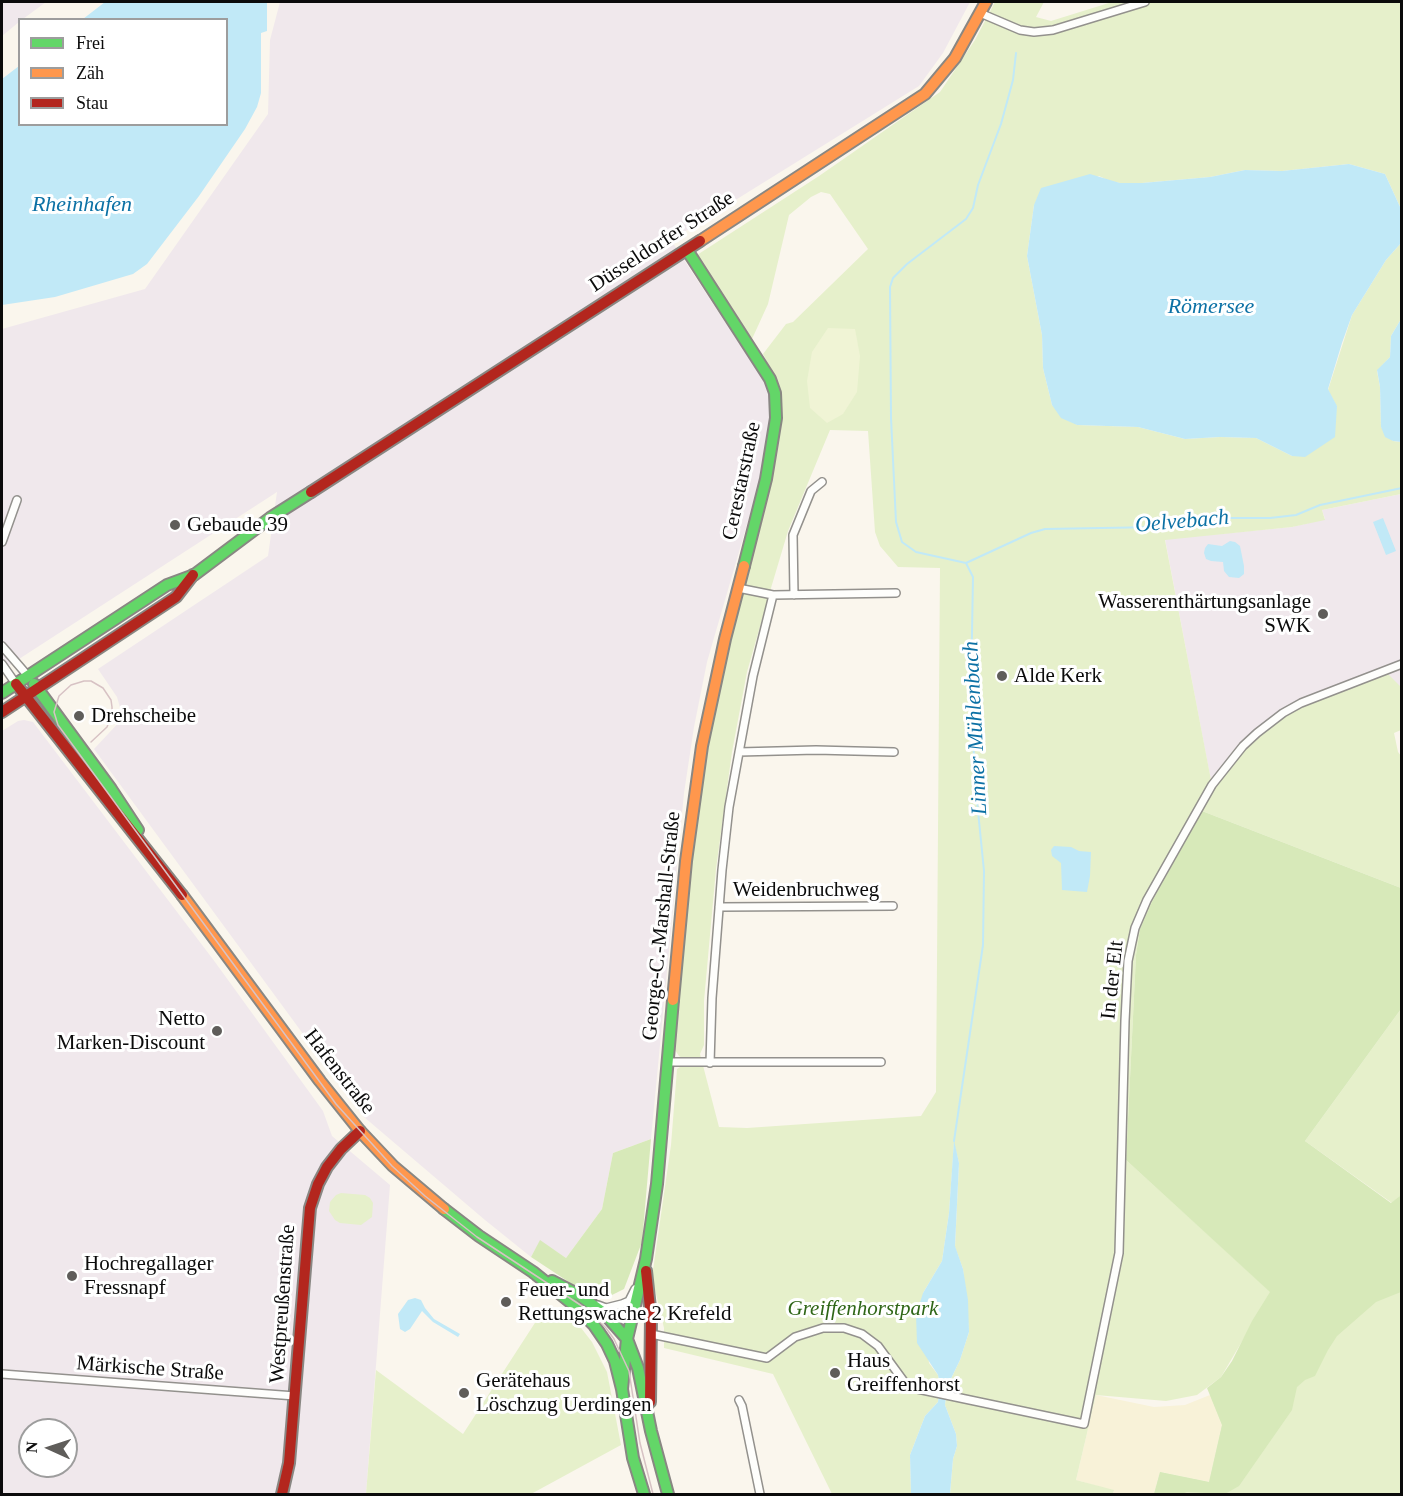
<!DOCTYPE html>
<meta charset="utf-8">
<style>
body{margin:0}
#map{position:relative;width:1403px;height:1496px;overflow:hidden;background:#faf6ed;font-family:"Times New Roman",serif}
canvas{display:block}
.frame{position:absolute;inset:0;border:3px solid #0b0b0b;pointer-events:none}
.legend{position:absolute;left:18px;top:18px;width:210px;height:108px;box-sizing:border-box;background:#fff;border:2px solid #9d9d9d;margin:0;padding:8px 10px;list-style:none;font-size:18px;color:#0b0b0b}
.legend li{display:flex;align-items:center;gap:12px;height:30px}
.legend b{width:30px;border:2px solid #9d9d9d}
.north{position:absolute;left:18px;top:1418px;width:60px;height:60px;box-sizing:border-box;background:#fff;border:2px solid #9d9d9d;border-radius:50%;rotate:273deg;font-size:16px;font-weight:700;line-height:24px;text-align:center;color:#0b0b0b}
.north::after{content:'';display:block;margin:auto;width:21px;height:27px;background:#5f5d5a;clip-path:polygon(50% 0,100% 100%,50% 72%,0 100%)}
</style>
<div id="map">
<canvas width="1403" height="1496"></canvas>
<div class="frame"></div>
<ul class="legend">
<li><b style="height:8px;background:#63d668"></b>Frei</li>
<li><b style="height:8px;background:#ff974d"></b>Zäh</li>
<li><b style="height:8px;background:#b3261e"></b>Stau</li>
</ul>
<div class="north">N</div>
</div>
<script>
const context = document.querySelector('canvas').getContext('2d');
context.lineJoin = 'round';
function paint(path, color) {
  context.fillStyle = color;
  context.fill(path, 'evenodd');
}
function shape(rows) {
  const path = new Path2D();
  for (const r of rows) {
    path.moveTo(r[0], r[1]);
    for (let i = 2; i < r.length; i += 2) path.lineTo(r[i], r[i + 1]);
  }
  return path;
}
function stroke(path, color, width, dash) {
  context.strokeStyle = color;
  context.lineWidth = width;
  context.lineCap = dash ? 'butt' : 'round';
  context.setLineDash(dash || []);
  context.stroke(path);
}
function label(font, color, halo, rows, align = 'center') {
  context.font = font + ' "Times New Roman",serif';
  context.lineWidth = 6;
  context.setLineDash([]);
  context.textBaseline = 'middle';
  context.strokeStyle = halo;
  context.fillStyle = color;
  for (const [text, x, y, turn = 0] of rows) {
    context.save();
    context.translate(x, y);
    context.rotate((+turn || 0) * Math.PI / 180);
    context.textAlign = isNaN(turn) ? turn : align;
    if (halo) context.strokeText(text, 0, 0);
    context.fillText(text, 0, 0);
    context.restore();
  }
}
paint(shape([
 [2,2,46,2,23,19,20,20,19,22,2,36],
 [280,2,970,2,943,53,919,86,671,240,769,389,771,410,761,476,707,662,694,727,684,793,651,1139,613,1153,602,1209,566,1258,540,1241,531,1257,485,1220,364,1117,94,749,123,718,117,697,98,669,268,556,277,492,2,670,2,329,145,289,268,114,270,40],
 [1401,494,1401,688,1253,731,1233,751,1211,781,1165,539,1292,527,1325,519,1322,510],
 [24,720,33,722,215,962,323,1111,332,1136,390,1185,366,1494,2,1494,2,731,18,721],
 [30,1430,66,1430,66,1466,30,1466]
]), '#f0e8ec');
paint(shape([
 [1096,1395,1154,1407,1185,1405,1210,1395,1222,1425,1209,1482,1160,1472,1154,1494,1113,1494,1114,1491,1076,1480]
]), '#f8f2d8');
paint(shape([
 [995,2,1044,2,1036,17,1051,21,1112,2,1401,2,1401,209,1385,174,1349,164,1282,171,1245,170,1210,177,1142,183,1120,183,1110,181,1099,176,1034,205,1027,256,1042,335,1043,368,1052,405,1077,425,1138,427,1185,439,1220,437,1256,438,1292,456,1337,407,1328,390,1352,315,1386,260,1401,243,1401,319,1391,336,1390,357,1377,371,1380,387,1381,427,1393,441,1401,442,1401,494,1322,510,1325,520,1292,527,1165,540,1211,780,1233,751,1253,731,1280,711,1299,701,1382,668,1401,687,1401,730,1394,733,1398,752,1402,757,1401,888,1202,811,1140,929,1136,955,1126,1160,1271,1292,1221,1377,1197,1395,1166,1401,1096,1395,1076,1480,1114,1490,1113,1494,950,1494,953,1459,957,1446,956,1434,945,1405,947,1387,960,1360,969,1332,963,1269,955,1247,959,1163,954,1143,949,1213,942,1261,923,1293,929,1363,938,1375,940,1384,938,1402,925,1416,910,1455,911,1494,832,1494,773,1374,664,1348,664,1328,652,1277,671,1145,677,1069,693,1058,682,1058,679,1056,675,1050,691,861,706,747,727,650,775,459,781,407,779,387,763,354,786,324,793,322,868,249,830,194,821,192,811,197,789,215,768,304,752,339,697,255,819,176,940,92,975,40],
 [830,430,868,431,875,532,880,546,898,567,940,568,936,1092,921,1116,747,1128,719,1127,700,1054,704,1045,704,1001,716,869,732,752,747,672,771,588,788,531],
 [1401,1009,1401,1195,1392,1203,1305,1141],
 [341,1193,365,1195,370,1198,373,1203,372,1217,361,1225,340,1223,335,1220,329,1211,330,1202,336,1195],
 [1401,1268,1401,1494,1154,1494,1160,1472,1209,1482,1222,1425,1210,1395],
 [560,1309,578,1324,592,1342,607,1372,621,1445,531,1494,366,1494,376,1370,463,1434,542,1312,554,1318]
]), '#e6f0cb');
paint(shape([
 [1202,811,1401,888,1401,1009,1305,1141,1391,1203,1401,1195,1401,1292,1376,1302,1337,1336,1328,1350,1315,1376,1305,1380,1297,1387,1292,1410,1239,1486,1225,1494,1187,1492,1182,1494,1154,1494,1160,1472,1209,1482,1222,1425,1207,1388,1221,1377,1232,1361,1252,1321,1270,1292,1126,1160,1136,955,1140,929,1152,902],
 [651,1139,642,1242,624,1289,612,1295,598,1298,584,1292,531,1257,540,1240,566,1258,602,1209,613,1153]
]), '#d7e9b9');
paint(shape([
 [828,328,855,329,860,356,857,392,843,414,827,423,810,408,807,381,812,352]
]), '#f0f4d5');
paint(shape([
 [105,2,267,2,267,31,261,33,261,93,257,107,245,129,199,196,147,264,133,274,55,297,2,305,2,79,19,66,20,124,226,124,226,20,83,19],
 [1349,164,1385,174,1401,209,1401,243,1386,260,1352,315,1342,343,1328,389,1337,406,1335,437,1305,457,1292,456,1256,438,1220,437,1185,439,1138,427,1077,425,1061,418,1052,405,1043,368,1042,335,1027,256,1034,205,1041,188,1090,174,1120,183,1142,183,1210,177,1245,170,1282,171],
 [1401,319,1402,442,1401,442,1393,441,1385,437,1381,427,1380,387,1377,370,1390,357,1391,336],
 [1383,518,1396,551,1386,555,1373,522],
 [1230,541,1235,542,1240,546,1244,566,1244,574,1239,578,1229,577,1224,571,1223,562,1211,561,1206,559,1204,553,1205,548,1208,544,1222,546],
 [1054,846,1071,847,1079,851,1091,852,1090,876,1087,892,1062,890,1061,863,1052,856,1051,850],
 [954,1140,959,1163,955,1246,963,1269,968,1300,969,1332,960,1360,947,1387,945,1405,956,1434,957,1446,953,1459,950,1494,911,1494,910,1455,925,1416,938,1402,940,1384,938,1375,917,1343,916,1315,923,1293,942,1261,949,1213],
 [415,1298,421,1300,425,1308,434,1319,460,1334,458,1337,433,1322,422,1311,410,1329,405,1332,400,1329,398,1314,408,1300]
]), '#c1e9f7');
stroke(shape([
 [966,563,1031,533,1045,529,1158,527,1208,518,1270,518,1296,515,1320,505,1402,488],
 [954,1141,983,945,984,871,975,781,971,688,973,577,966,563,916,552,902,542,896,522,891,418,890,287,893,278,907,264,966,219,973,208,978,185,1001,124,1013,80,1016,53]
]), '#c1e9f7', 2);
const street = shape([
 [980,13,1020,30,1034,32,1053,30,1145,2],
 [2,542,17,500],
 [738,588,773,595,896,593],
 [794,595,793,535,811,491,822,482],
 [2,646,28,676],
 [2,664,16,684],
 [739,752,816,750,894,752],
 [719,907,893,906],
 [668,1062,881,1062],
 [710,1063,712,998,722,870,729,807,753,676,773,595],
 [598,1305,606,1308,622,1304,629,1301,635,1289],
 [651,1334,767,1358,795,1337,823,1328,844,1328,862,1334,878,1346,908,1387,1084,1424,1119,1253,1125,1021,1128,961,1135,928,1147,900,1212,785,1243,746,1257,733,1283,713,1301,703,1402,664],
 [2,1374,295,1396],
 [739,1400,742,1406,760,1494]
]);
const fast = shape([
 [687,250,770,379,775,393,776,418,766,479,744,566],
 [34,684,111,789,138,830],
 [2,693,167,585,194,575,270,518,311,492],
 [444,1209,479,1236,533,1272,574,1305,594,1325,607,1344,615,1361,622,1389,633,1458,644,1494],
 [552,1281,579,1295,604,1313,627,1339,638,1368,651,1431,668,1494],
 [622,1389,627,1339,646,1259,657,1184,673,1000]
]);
const slow = shape([
 [700,241,925,94,955,58,986,2],
 [182,895,320,1081,360,1131,393,1166,444,1209],
 [673,1000,686,861,702,746,725,639,744,566]
]);
const jam = shape([
 [311,492,700,241],
 [16,684,182,895],
 [2,712,176,597,193,575],
 [646,1271,651,1317,650,1402],
 [282,1494,289,1463,310,1208,318,1184,327,1167,341,1149,360,1131]
]);
stroke(street, '#93918d', 10);
stroke(fast, '#898783', 14);
stroke(slow, '#898783', 14);
stroke(jam, '#898783', 14);
stroke(street, '#fefefc', 7);
stroke(fast, '#63d668', 10);
stroke(slow, '#ff974d', 10);
stroke(jam, '#b3261e', 10);
stroke(shape([
 [91,742,107,727,112,714,112,707,111,700,103,688,91,681,84,681,71,685,59,696,54,712,58,725,336,1104,392,1166,425,1196,477,1237,588,1310,606,1328,614,1339,629,1371,640,1443,653,1494]
]), '#d7c2c4', 1.5);
for (const [x, y, r, color] of [
 [175,525,6,"#5f5d5a"],
 [1323,614,6,"#5f5d5a"],
 [1002,676,6,"#5f5d5a"],
 [79,716,6,"#5f5d5a"],
 [217,1031,6,"#5f5d5a"],
 [72,1276,6,"#5f5d5a"],
 [506,1302,6,"#5f5d5a"],
 [835,1373,6,"#5f5d5a"],
 [464,1393,6,"#5f5d5a"]
]) {
  const dot = new Path2D();
  dot.arc(x, y, r, 0, 2 * Math.PI);
  context.fillStyle = color;
  context.fill(dot);
  stroke(dot, '#fff', 2);
}
label('21px', '#0b0b0b', '#fff', [
 ["Düsseldorfer Straße",662,242,-33],
 ["Cerestarstraße",742,481,-78],
 ["Weidenbruchweg",806,890],
 ["George-C.-Marshall-Straße",662,926,-84],
 ["In der Elt",1113,980,-84],
 ["Hafenstraße",339,1072,52],
 ["Westpreußenstraße",283,1304,-86],
 ["Märkische Straße",150,1369,4]
]);
label('21px', '#0b0b0b', '#fff', [
 ["Gebaude 39",187,525],
 ["Wasserenthärtungsanlage",1311,602,"right"],
 ["SWK",1311,626,"right"],
 ["Alde Kerk",1014,676],
 ["Drehscheibe",91,716],
 ["Netto",205,1019,"right"],
 ["Marken-Discount",205,1043,"right"],
 ["Hochregallager",84,1264],
 ["Fressnapf",84,1288],
 ["Feuer- und",518,1290],
 ["Rettungswache 2 Krefeld",518,1314],
 ["Haus",847,1361],
 ["Greiffenhorst",847,1385],
 ["Gerätehaus",476,1381],
 ["Löschzug Uerdingen",476,1405]
], 'left');
label('italic 21px', '#2f6617', '#fff', [
 ["Greiffenhorstpark",863,1309]
]);
label('italic 22px', '#0c71a5', '#fff', [
 ["Rheinhafen",82,205],
 ["Römersee",1211,307],
 ["Oelvebach",1182,522,-5],
 ["Linner Mühlenbach",976,728,-93]
]);
</script>
